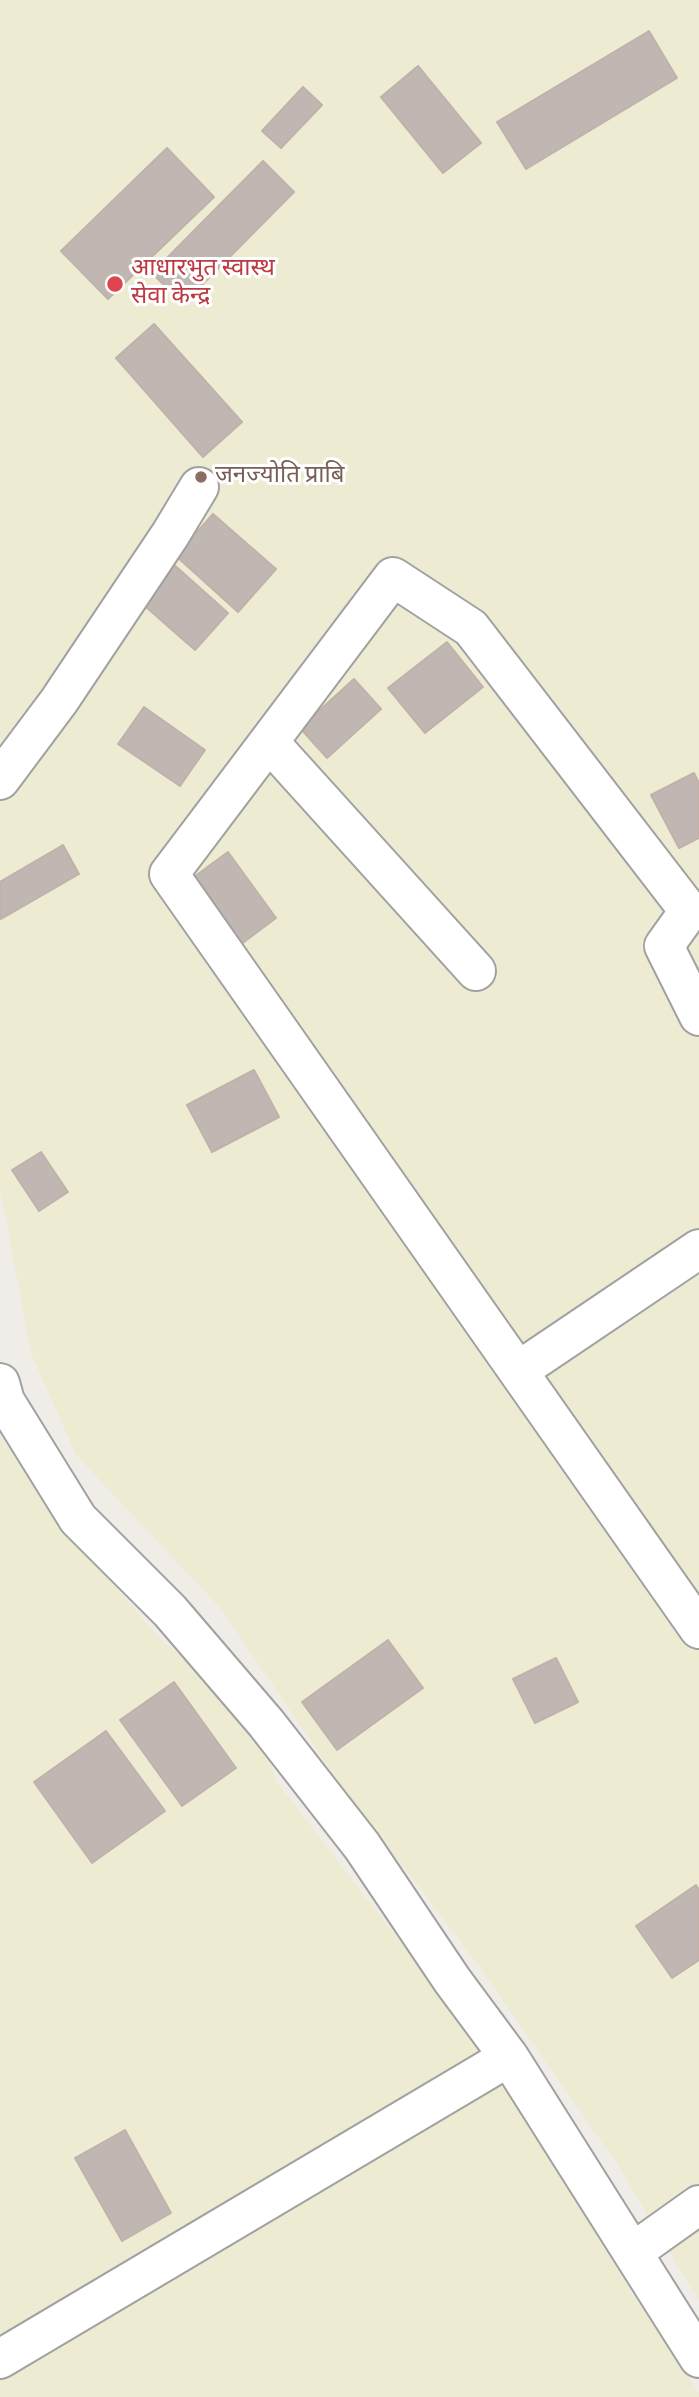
<!DOCTYPE html>
<meta charset="utf-8">
<style>
body{margin:0}
canvas{display:block;background:#f0ece7}
</style>
<canvas width="699" height="2397"></canvas>
<script>
const context = document.querySelector('canvas').getContext('2d');
context.lineJoin = 'round';
function paint(path, color) {
  context.fillStyle = color;
  context.fill(path, 'evenodd');
}
function shape(rows) {
  const path = new Path2D();
  for (const r of rows) {
    path.moveTo(r[0], r[1]);
    for (let i = 2; i < r.length; i += 2) path.lineTo(r[i], r[i + 1]);
  }
  return path;
}
function stroke(path, color, width, dash) {
  context.strokeStyle = color;
  context.lineWidth = width;
  context.lineCap = dash ? 'butt' : 'round';
  context.setLineDash(dash || []);
  context.stroke(path);
}
function label(font, color, halo, rows, align = 'center') {
  context.font = font + ' "Source Sans 3","Noto Sans Devanagari",sans-serif';
  context.lineWidth = 6;
  context.setLineDash([]);
  context.textBaseline = 'middle';
  context.strokeStyle = halo;
  context.fillStyle = color;
  for (const [text, x, y, turn = 0] of rows) {
    context.save();
    context.translate(x, y);
    context.rotate((+turn || 0) * Math.PI / 180);
    context.textAlign = isNaN(turn) ? turn : align;
    if (halo) context.strokeText(text, 0, 0);
    context.fillText(text, 0, 0);
    context.restore();
  }
}
paint(shape([
 [0,0,699,0,699,2301,617,2164,476,1962,333,1774,222,1610,76,1455,31,1353,0,1188],
 [0,1435,68,1533,164,1643,204,1672,262,1740,277,1782,478,2043,632,2293,699,2393,699,2397,0,2397]
]), '#edecd3');
const building = shape([
 [649,31,677,78,526,169,497,122,649,31],
 [418,66,481,143,443,173,381,97,418,66],
 [303,87,322,105,281,148,262,131,303,87],
 [167,148,214,197,108,299,61,251,167,148],
 [263,161,294,192,183,304,152,273,263,161],
 [154,324,242,422,203,457,116,358,154,324],
 [213,514,276,569,238,612,176,556,213,514],
 [172,563,228,613,195,650,138,600,172,563],
 [447,642,483,687,425,733,388,688,447,642],
 [354,679,381,709,327,758,300,728,354,679],
 [144,707,205,750,180,786,118,744,144,707],
 [694,773,699,783,699,838,679,848,651,795,694,773],
 [63,845,79,874,1,919,0,882,63,845],
 [228,852,276,918,236,948,187,882,228,852],
 [254,1070,279,1117,212,1152,187,1105,254,1070],
 [41,1152,68,1192,39,1211,12,1170,41,1152],
 [388,1640,423,1688,337,1750,302,1702,388,1640],
 [556,1658,578,1702,535,1723,513,1679,556,1658],
 [174,1682,236,1768,182,1806,120,1720,174,1682],
 [106,1731,165,1811,92,1863,34,1782,106,1731],
 [696,1885,699,1890,699,1960,672,1978,636,1926,696,1885],
 [125,2130,171,2213,122,2241,75,2158,125,2130]
]);
paint(building, '#c0b7b3');
stroke(building, '#c1b1aa', 2);
const minor = shape([
 [269,742,476,971],
 [0,780,59,701,170,535,199,487],
 [699,1016,664,946,689,911,471,628,393,577,169,874,699,1629],
 [518,1371,699,1249],
 [0,1383,5,1401,78,1519,170,1611,266,1723,362,1846,452,1980,509,2057,699,2358],
 [633,2252,699,2205],
 [0,2359,509,2057]
]);
stroke(minor, '#a1a1a1', 42);
stroke(minor, '#fff', 38);
for (const [x, y, r, color] of [
 [115,284,9,"#e0444e"],
 [201,477,7,"#8d6e63"]
]) {
  const dot = new Path2D();
  dot.arc(x, y, r, 0, 2 * Math.PI);
  context.fillStyle = color;
  context.fill(dot);
  stroke(dot, '#fff', 2.5);
}
label('24px', '#be3a42', '#fff', [
 ["आधारभुत स्वास्थ",131,270],
 ["सेवा केन्द्र",131,298]
], 'left');
label('24px', '#785e54', '#fff', [
 ["जनज्योति प्राबि",215,477]
], 'left');
</script>
